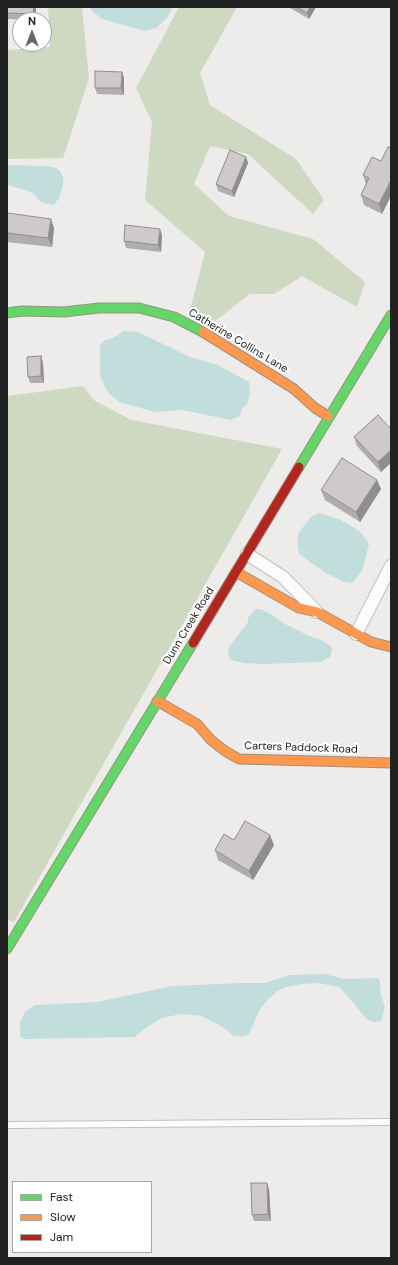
<!DOCTYPE html>
<style>
body{margin:0}
#map{position:relative;width:398px;height:1265px;overflow:hidden;background:#eeecea;font-family:"DM Sans",sans-serif}
canvas{display:block}
.frame{position:absolute;inset:0;border:8px solid #212121;pointer-events:none}
.legend{position:absolute;left:12px;top:1181px;width:140px;height:72px;box-sizing:border-box;background:#fff;border:1px solid #a6a6a6;margin:0;padding:5px 7px;list-style:none;font-size:12px;color:#212121}
.legend li{display:flex;align-items:center;gap:8px;height:20px}
.legend b{width:20px;border:1px solid #a6a6a6}
.north{position:absolute;left:12px;top:12px;width:40px;height:40px;box-sizing:border-box;background:#fff;border:1px solid #a6a6a6;border-radius:50%;rotate:0deg;font-size:11px;font-weight:700;line-height:16px;text-align:center;color:#212121}
.north::after{content:'';display:block;margin:auto;width:14px;height:18px;background:#696867;clip-path:polygon(50% 0,100% 100%,50% 72%,0 100%)}
</style>
<div id="map">
<canvas width="398" height="1265"></canvas>
<div class="frame"></div>
<ul class="legend">
<li><b style="height:5px;background:#63d668"></b>Fast</li>
<li><b style="height:5px;background:#ff974d"></b>Slow</li>
<li><b style="height:5px;background:#b3261e"></b>Jam</li>
</ul>
<div class="north">N</div>
</div>
<script>
const context = document.querySelector('canvas').getContext('2d');
context.lineJoin = 'round';
function paint(path, color) {
  context.fillStyle = color;
  context.fill(path, 'evenodd');
}
function shape(rows) {
  const path = new Path2D();
  for (const r of rows) {
    path.moveTo(r[0], r[1]);
    for (let i = 2; i < r.length; i += 2) path.lineTo(r[i], r[i + 1]);
  }
  return path;
}
function stroke(path, color, width, dash) {
  context.strokeStyle = color;
  context.lineWidth = width;
  context.lineCap = dash ? 'butt' : 'round';
  context.setLineDash(dash || []);
  context.stroke(path);
}
function label(font, color, halo, rows, align = 'center') {
  context.font = font + ' "DM Sans",sans-serif';
  context.lineWidth = 4;
  context.setLineDash([]);
  context.textBaseline = 'middle';
  context.strokeStyle = halo;
  context.fillStyle = color;
  for (const [text, x, y, turn = 0] of rows) {
    context.save();
    context.translate(x, y);
    context.rotate((+turn || 0) * Math.PI / 180);
    context.textAlign = isNaN(turn) ? turn : align;
    if (halo) context.strokeText(text, 0, 0);
    context.fillText(text, 0, 0);
    context.restore();
  }
}
paint(shape([
 [48,7,82,7,89,79,63,158,7,159,7,50,50,47],
 [179,7,237,7,200,73,210,105,296,159,324,200,313,214,248,154,210,146,194,184,229,216,313,239,365,282,357,307,302,276,274,294,250,294,215,321,190,310,205,252,145,200,152,122,136,88],
 [83,386,95,401,132,420,282,449,14,922,7,919,7,396]
]), '#cfd9c2');
paint(shape([
 [90,7,173,7,167,18,156,28,145,31,102,19,92,11],
 [7,165,47,166,56,168,60,171,63,177,63,185,59,198,54,205,43,203,40,201,34,194,25,190,7,185],
 [124,331,138,332,190,357,218,365,249,382,250,392,248,403,241,410,240,416,231,420,182,410,155,412,119,402,107,391,100,375,100,345,105,340,113,338],
 [319,513,339,519,359,531,366,539,369,544,362,571,352,583,344,582,326,573,299,554,297,540,299,532,312,516],
 [255,609,260,609,271,614,283,623,307,635,323,641,331,646,332,650,330,657,321,662,262,664,244,663,231,660,228,655,229,647,248,622,248,618],
 [325,974,344,979,378,978,380,982,381,996,385,1007,381,1021,375,1022,367,1020,351,1000,339,987,318,983,302,984,286,987,277,991,267,1000,259,1011,249,1034,245,1036,234,1036,223,1027,201,1016,181,1014,162,1018,147,1027,135,1037,25,1039,20,1036,20,1023,25,1012,35,1005,97,1002,172,986,240,983,265,983,289,975]
]), '#c1dedd');
const lane = shape([
 [7,1125,391,1122]
]);
const street = shape([
 [247,554,283,577,317,612],
 [356,634,391,566]
]);
const fast = shape([
 [7,313,22,311,64,312,99,308,139,308,174,317,203,332],
 [299,467,391,315],
 [7,949,193,643]
]);
const slow = shape([
 [203,332,294,389,315,408,328,416],
 [236,572,299,608,317,612,371,642,391,647],
 [157,701,197,724,211,740,225,751,239,759,391,763]
]);
const jam = shape([
 [193,643,299,467]
]);
stroke(lane, '#c2c1c0', 8);
stroke(street, '#c2c1c0', 14);
stroke(fast, '#979484', 11);
stroke(slow, '#979484', 11);
stroke(jam, '#979484', 11);
stroke(lane, '#fcfcfc', 6);
stroke(street, '#fcfcfc', 12);
stroke(fast, '#63d668', 9);
stroke(slow, '#ff974d', 9);
stroke(jam, '#b3261e', 9);
paint(shape([
 [7,7,36,7,36,20,7,19],
 [289,7,316,7,309,19,290,8],
 [122,72,124,78,124,95,97,94,95,88],
 [246,157,248,163,234,197,218,191,216,184],
 [381,161,382,214,364,205,361,195,366,184,363,175],
 [7,213,54,228,52,247,7,242],
 [162,235,161,252,126,248,124,241],
 [41,356,43,363,44,383,30,383,28,377],
 [378,415,381,472,357,446,354,437],
 [377,480,381,489,360,522,325,500,321,490],
 [274,845,253,880,218,860,215,850],
 [269,1189,271,1221,254,1221,252,1215]
]), '#b0aead');
paint(shape([
 [34,7,36,7,36,20,33,14],
 [310,7,316,7,309,19,307,13],
 [122,72,124,78,124,95,121,88],
 [246,157,248,163,234,197,232,191],
 [391,180,391,196,382,214,379,204],
 [51,219,54,228,52,247,48,238],
 [160,229,162,235,161,252,158,245],
 [41,356,43,363,44,383,41,376],
 [391,450,391,463,381,472,378,462],
 [377,480,381,489,360,522,356,512],
 [270,835,274,845,253,880,249,871],
 [267,1183,269,1189,271,1221,268,1214]
]), '#908d8d');
const building = shape([
 [7,7,34,7,33,14,7,13,7,7],
 [297,7,310,7,307,13,297,7],
 [95,71,122,72,121,88,95,88,95,71],
 [388,147,391,148,391,180,379,204,361,195,369,178,363,175,372,157,381,161,388,147],
 [230,150,246,157,232,191,216,184,230,150],
 [7,213,51,219,48,238,7,233,7,213],
 [125,225,160,229,158,245,124,241,125,225],
 [41,356,41,376,28,377,27,357,41,356],
 [378,415,391,429,391,450,378,462,354,437,378,415],
 [342,458,377,480,356,512,321,490,342,458],
 [245,821,270,835,249,871,215,850,224,834,234,840,245,821],
 [251,1183,267,1183,268,1214,252,1215,251,1183]
]);
paint(building, '#cdcac9');
stroke(building, '#908d8d', 1);
label('11px', '#212121', '#fff', [
 ["Catherine Collins Lane",238,341,31],
 ["Dunn Creek Road",189,626,-59],
 ["Carters Paddock Road",301,748,2]
]);
</script>
